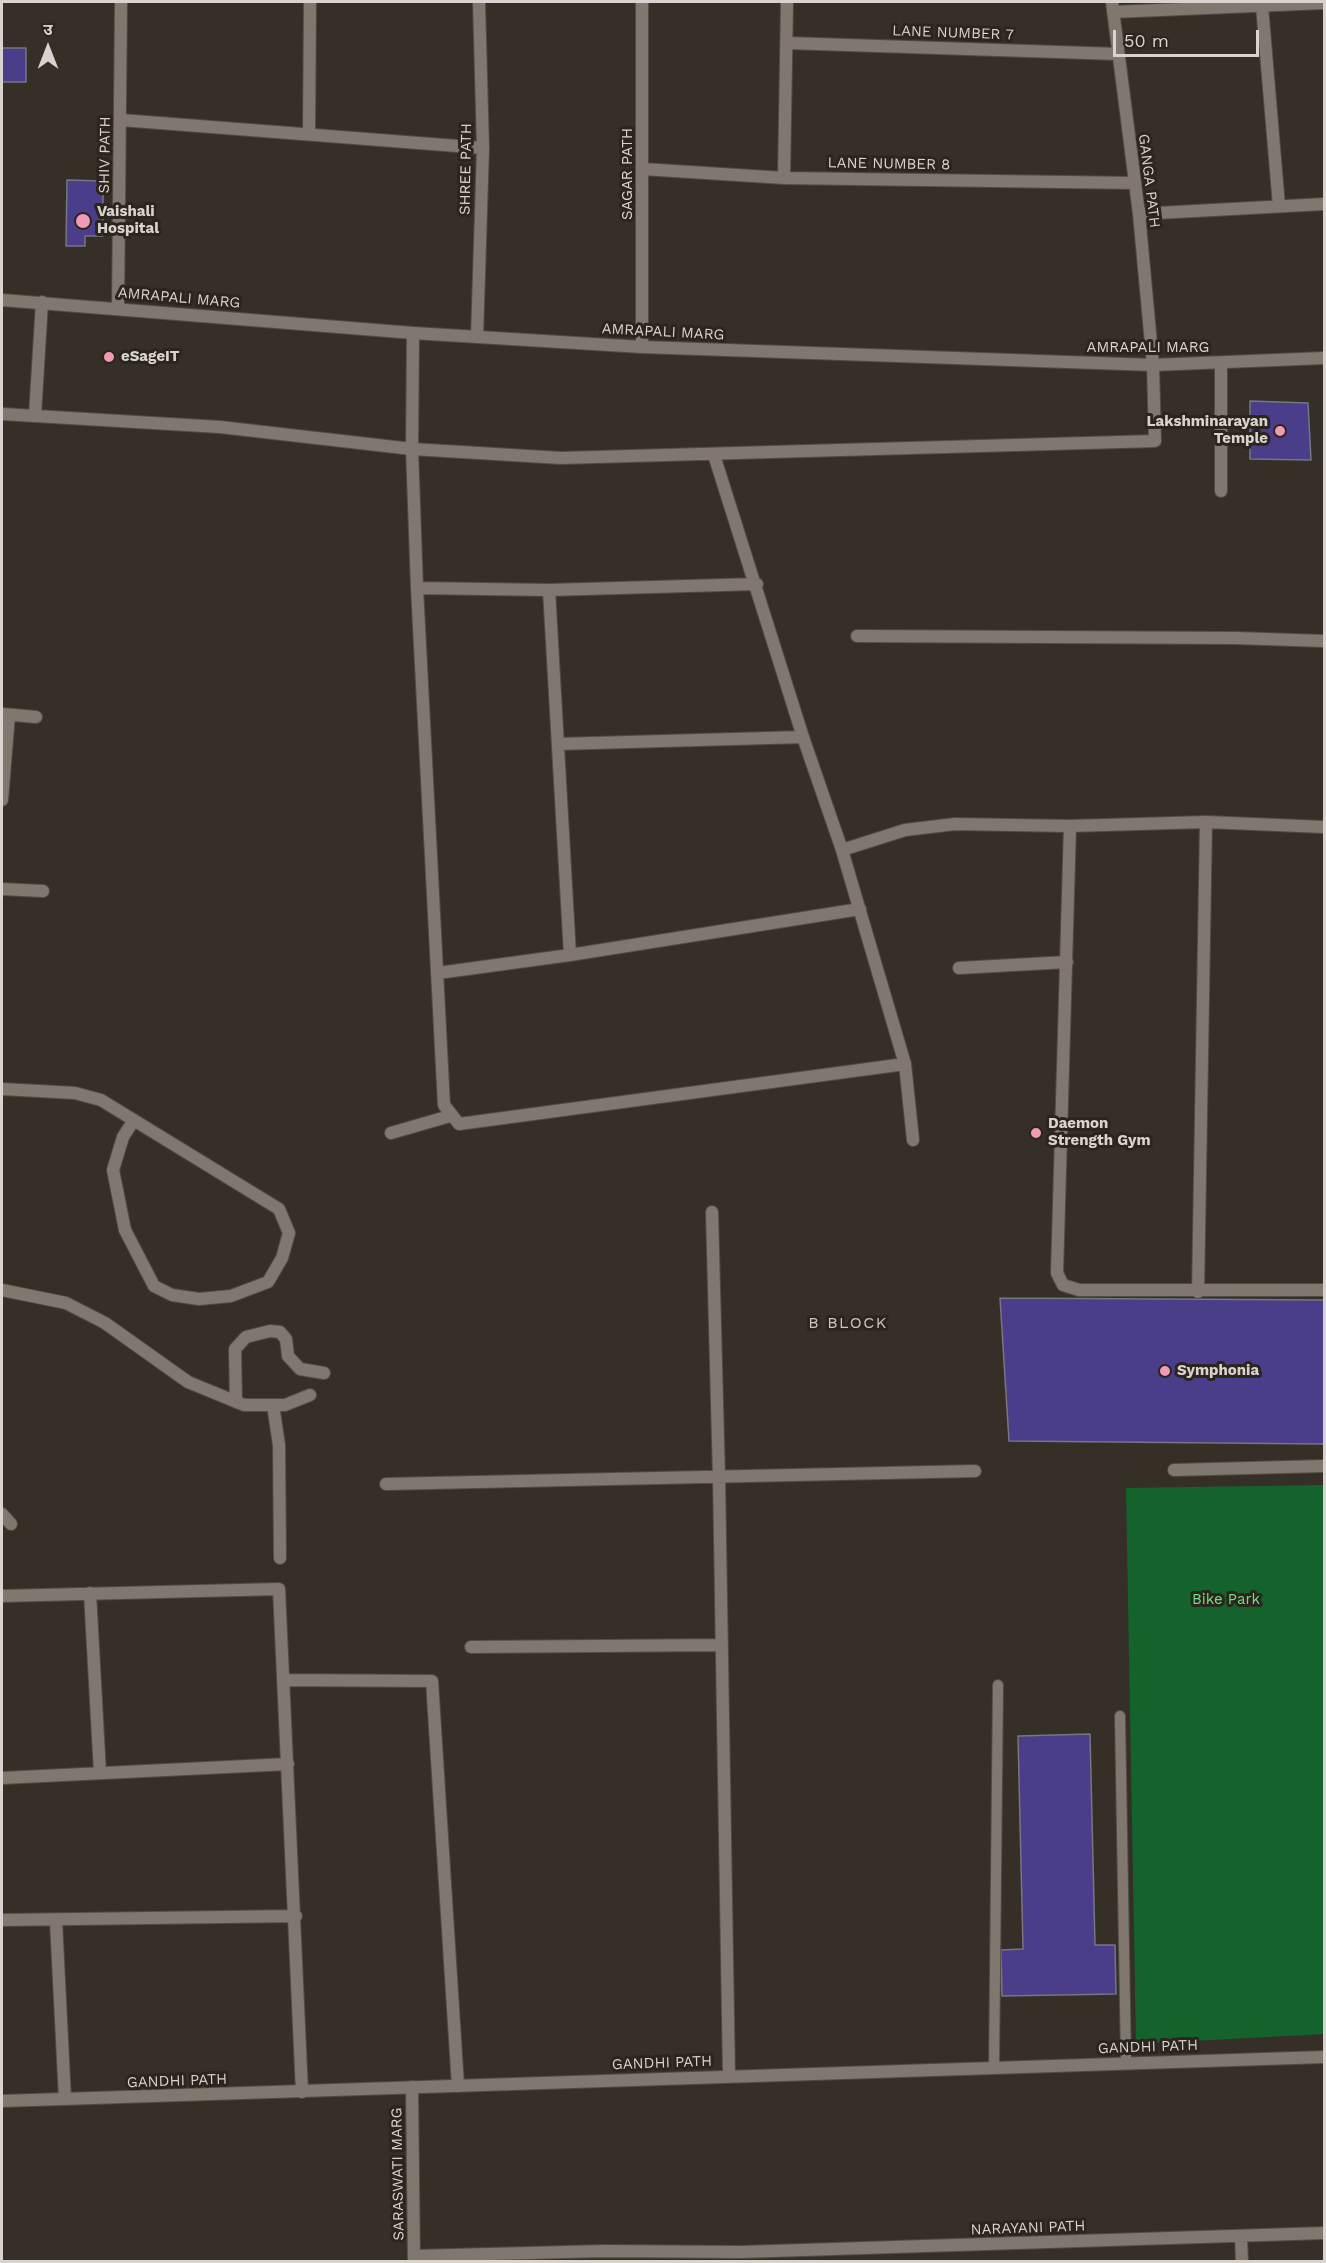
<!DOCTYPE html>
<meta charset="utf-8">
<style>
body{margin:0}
#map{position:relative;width:1326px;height:2263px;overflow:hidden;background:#362f28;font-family:"Work Sans","Noto Sans Devanagari",sans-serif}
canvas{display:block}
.frame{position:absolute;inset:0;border:3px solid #d8d3cf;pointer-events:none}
.north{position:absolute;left:18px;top:18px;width:60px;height:60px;-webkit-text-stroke:4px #2c251e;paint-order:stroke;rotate:0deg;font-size:16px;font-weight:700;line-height:24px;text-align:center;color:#d8d3cf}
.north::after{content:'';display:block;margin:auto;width:21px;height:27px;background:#d8d3cf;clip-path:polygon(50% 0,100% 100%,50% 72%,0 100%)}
.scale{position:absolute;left:1113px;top:30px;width:146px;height:27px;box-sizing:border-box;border:3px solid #d8d3cf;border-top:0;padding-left:8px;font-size:18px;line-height:21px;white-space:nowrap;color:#d8d3cf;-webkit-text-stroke:4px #2c251e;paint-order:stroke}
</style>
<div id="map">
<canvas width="1326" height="2263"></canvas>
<div class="frame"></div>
<div class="north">उ</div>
<div class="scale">50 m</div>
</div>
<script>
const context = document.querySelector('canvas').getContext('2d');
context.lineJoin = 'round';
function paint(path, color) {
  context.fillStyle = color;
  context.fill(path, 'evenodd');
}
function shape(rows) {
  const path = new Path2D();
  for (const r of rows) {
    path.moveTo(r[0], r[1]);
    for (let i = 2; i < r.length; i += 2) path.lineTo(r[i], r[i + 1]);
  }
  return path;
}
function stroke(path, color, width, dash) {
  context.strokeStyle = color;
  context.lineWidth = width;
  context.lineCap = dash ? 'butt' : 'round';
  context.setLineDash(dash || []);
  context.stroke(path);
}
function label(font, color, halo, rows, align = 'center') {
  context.font = font + ' "Work Sans",sans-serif';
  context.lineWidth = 6;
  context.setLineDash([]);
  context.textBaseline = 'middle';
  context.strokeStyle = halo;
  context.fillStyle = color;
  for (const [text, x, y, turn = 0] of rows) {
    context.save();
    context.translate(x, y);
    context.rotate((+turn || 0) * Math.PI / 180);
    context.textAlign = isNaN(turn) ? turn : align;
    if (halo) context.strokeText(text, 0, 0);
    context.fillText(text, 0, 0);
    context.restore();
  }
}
paint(shape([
 [1324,1485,1324,2034,1136,2044,1126,1488]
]), '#15632c');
const building = shape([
 [2,48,26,48,26,82,2,82,2,48],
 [67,180,103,181,103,236,85,236,85,246,66,246,67,180],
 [1250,401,1308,403,1311,460,1250,459,1250,401],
 [1000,1298,1324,1300,1324,1444,1009,1441,1000,1298],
 [1090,1734,1095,1945,1115,1945,1116,1994,1002,1996,1001,1950,1023,1949,1018,1736,1090,1734]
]);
paint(building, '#4a3e8b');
stroke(building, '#777681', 1.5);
const service = shape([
 [1120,1716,1126,2063],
 [994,2068,998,1685]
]);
const minor = shape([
 [642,2,642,347],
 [1262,6,1279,206],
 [1113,12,1324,3],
 [787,43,1118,54],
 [121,120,483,148],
 [309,134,310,2],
 [643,169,784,178,1134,183],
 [784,178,787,2],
 [1139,214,1324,204],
 [118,308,121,2],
 [413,333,412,449,417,588,444,1105,459,1124,905,1064,842,850,803,737,714,455],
 [477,337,483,148,479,2],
 [2,414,220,427,412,449,561,458,1155,441,1153,365,1139,214,1112,2],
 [35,415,42,302],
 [1221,491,1221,363],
 [417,588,549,590,757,584],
 [549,590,570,955],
 [857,636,1235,638,1324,641],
 [3,714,36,717],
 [558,744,803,737],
 [2,800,9,715],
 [1070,826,1057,1273,1063,1285,1079,1290,1324,1290],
 [842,850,905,830,955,824,1070,826,1206,822,1324,827],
 [2,889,43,891],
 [959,968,1067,962],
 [438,973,570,955,860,909],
 [905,1064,913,1140],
 [2,1089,75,1093,101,1100,279,1209,289,1233,282,1258,268,1282,231,1296,199,1299,172,1295,154,1286,125,1230,113,1170,123,1137,134,1120],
 [391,1133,450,1116],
 [712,1212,719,1478,729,2076],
 [2,1290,66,1303,105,1323,188,1382,244,1405,285,1405,310,1395],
 [1198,1292,1206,822],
 [236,1402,235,1349,246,1337,270,1331,280,1332,286,1339,288,1356,300,1369,324,1373],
 [273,1405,279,1445,280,1558],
 [1174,1470,1324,1466],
 [386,1484,975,1471],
 [2,1514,11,1524],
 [90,1593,100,1773],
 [2,1596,279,1589,302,2092],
 [471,1647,722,1645],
 [283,1680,432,1681,458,2086],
 [2,1778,288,1764],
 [2,1920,296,1916],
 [56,1921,65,2099],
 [412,2087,414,2262],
 [1241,2237,1242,2262],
 [414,2256,604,2251,741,2252,1324,2233]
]);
const tertiary = shape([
 [2,300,413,333,642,347,1153,365,1324,358],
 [2,2101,1324,2057]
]);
stroke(service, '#524c46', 12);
stroke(minor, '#524c46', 14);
stroke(tertiary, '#524c46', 14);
stroke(service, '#80776f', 10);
stroke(minor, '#80776f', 12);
stroke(tertiary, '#80776f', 12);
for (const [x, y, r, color] of [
 [83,221,8,"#f19ab3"],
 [109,357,6,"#f19ab3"],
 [1280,431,6,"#f19ab3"],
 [1036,1133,6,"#f19ab3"],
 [1165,1371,6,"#f19ab3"]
]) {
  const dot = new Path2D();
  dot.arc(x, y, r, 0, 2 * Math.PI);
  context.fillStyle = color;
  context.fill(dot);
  stroke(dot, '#2c251e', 2);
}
label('15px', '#d8d3cf', '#2c251e', [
 ["LANE NUMBER 7",953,33,2],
 ["SHIV PATH",105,155,-89],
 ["LANE NUMBER 8",889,164,1],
 ["SHREE PATH",466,169,-89],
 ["SAGAR PATH",628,174,-90],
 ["GANGA PATH",1149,181,83],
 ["AMRAPALI MARG",179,298,5],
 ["AMRAPALI MARG",663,332,3],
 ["AMRAPALI MARG",1148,348],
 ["GANDHI PATH",1148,2047,-2],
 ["GANDHI PATH",662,2063,-2],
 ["GANDHI PATH",177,2081,-2],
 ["SARASWATI MARG",398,2174,-91],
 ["NARAYANI PATH",1028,2228,-2]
]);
label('bold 15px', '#d8d3cf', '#2c251e', [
 ["Vaishali",97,212],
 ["Hospital",97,229],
 ["eSageIT",121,357],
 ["Lakshminarayan",1268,422,"right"],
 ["Temple",1268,439,"right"],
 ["Daemon",1048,1124],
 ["Strength Gym",1048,1141],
 ["Symphonia",1177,1371]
], 'left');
label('15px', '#73dd89', '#2c251e', [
 ["Bike Park",1226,1600]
]);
context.letterSpacing = '1.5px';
label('16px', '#cec4bc', '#2c251e', [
 ["B BLOCK",848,1323]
]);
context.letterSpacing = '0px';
</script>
